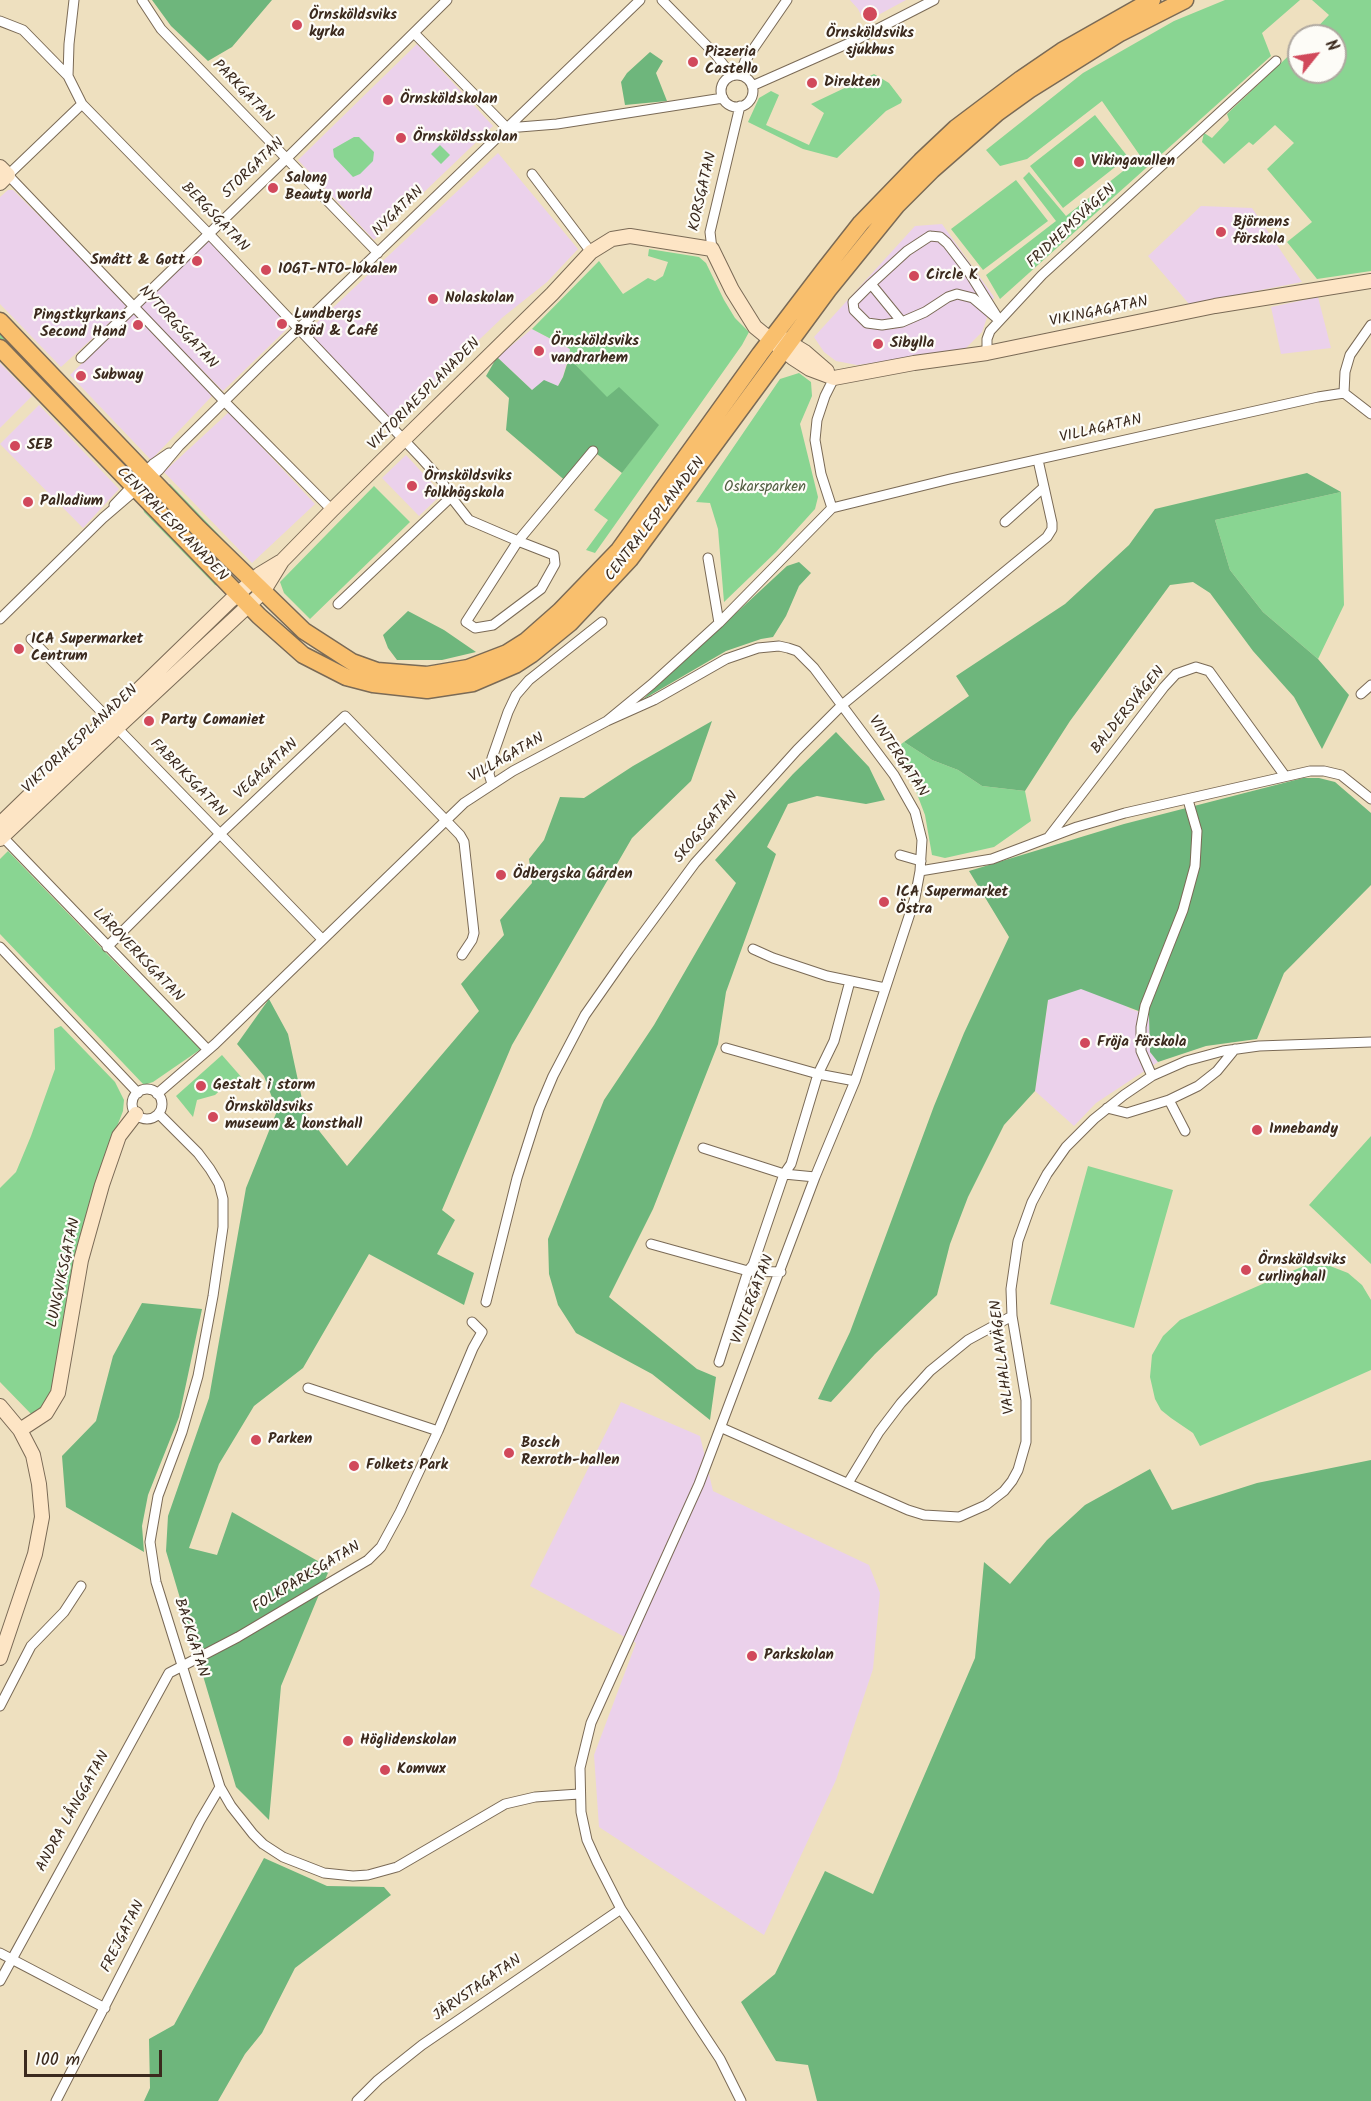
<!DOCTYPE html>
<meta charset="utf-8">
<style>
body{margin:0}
#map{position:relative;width:1371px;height:2101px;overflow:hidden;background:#eee0bf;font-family:Kalam,sans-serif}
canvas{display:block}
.north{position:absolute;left:1287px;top:24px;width:60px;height:60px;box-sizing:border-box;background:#fdfcf7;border:2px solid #afa8a0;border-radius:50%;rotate:60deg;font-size:16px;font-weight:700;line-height:24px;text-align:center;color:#3b2a1e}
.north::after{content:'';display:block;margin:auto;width:21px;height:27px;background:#d1495b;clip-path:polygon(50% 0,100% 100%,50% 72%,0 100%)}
.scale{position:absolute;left:24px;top:2050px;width:138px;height:27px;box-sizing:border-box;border:3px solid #3b2a1e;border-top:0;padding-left:8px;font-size:18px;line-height:21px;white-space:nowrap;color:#3b2a1e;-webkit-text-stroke:4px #fdfcf7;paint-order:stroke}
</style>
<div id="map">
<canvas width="1371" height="2101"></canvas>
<div class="north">N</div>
<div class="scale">100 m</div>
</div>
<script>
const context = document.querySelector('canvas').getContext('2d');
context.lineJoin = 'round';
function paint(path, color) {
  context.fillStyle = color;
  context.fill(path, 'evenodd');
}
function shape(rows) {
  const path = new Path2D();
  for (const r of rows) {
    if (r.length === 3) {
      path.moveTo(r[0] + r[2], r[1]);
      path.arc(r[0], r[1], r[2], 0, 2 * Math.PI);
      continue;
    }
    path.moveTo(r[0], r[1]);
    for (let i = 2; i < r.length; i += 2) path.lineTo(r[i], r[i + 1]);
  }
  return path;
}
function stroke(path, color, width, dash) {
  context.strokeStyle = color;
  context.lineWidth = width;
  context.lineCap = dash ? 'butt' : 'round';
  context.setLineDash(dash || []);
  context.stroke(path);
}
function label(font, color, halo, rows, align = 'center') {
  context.font = font + ' Kalam,sans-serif';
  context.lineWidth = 4.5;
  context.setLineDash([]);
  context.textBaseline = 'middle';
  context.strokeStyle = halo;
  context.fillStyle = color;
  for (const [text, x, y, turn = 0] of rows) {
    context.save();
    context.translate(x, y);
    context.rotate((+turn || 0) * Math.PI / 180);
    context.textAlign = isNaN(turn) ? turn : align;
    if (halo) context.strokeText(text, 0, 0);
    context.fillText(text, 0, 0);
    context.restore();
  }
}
paint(shape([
 [850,0,906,0,867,21,863,19,858,9],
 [417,44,493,126,374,240,298,160],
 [498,153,578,249,547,282,503,317,393,422,308,331],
 [8,190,13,190,129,305,61,367,0,304,0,197],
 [1201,206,1252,208,1302,282,1189,304,1148,256],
 [942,224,994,297,982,332,965,349,888,361,857,365,836,361,824,352,814,337,915,226],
 [210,238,292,324,223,391,138,306],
 [1318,297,1331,348,1281,354,1271,307],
 [135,311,212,396,151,460,70,375],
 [532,329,570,349,563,377,558,386,532,390,497,357],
 [0,363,32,396,0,428],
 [39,405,119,489,83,528,0,444],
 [229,412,315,504,252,563,164,472],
 [406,455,442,494,419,516,382,478],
 [1083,970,1130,1009,1149,1015,1150,1052,1158,1062,1096,1103,1074,1126,1035,1091,1048,1000],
 [621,1402,700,1436,713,1491,869,1565,880,1593,873,1669,836,1780,764,1935,599,1827,594,1755,636,1643,530,1586]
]), '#ebd1eb');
paint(shape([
 [1225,0,1300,0,1262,33,1271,56,1000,299,986,275,1056,221,1023,178,1029,172,1066,216,1141,157,1102,101,1027,159,1000,166,986,150,1083,73,1174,21],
 [1312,0,1371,0,1371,271,1317,279,1287,242,1312,222,1267,169,1294,143,1275,125,1253,145,1249,142,1224,164,1202,142,1204,133,1212,138,1229,120,1227,114,1299,46,1299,72,1335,72,1335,36,1309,36,1329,15],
 [874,74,889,83,902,100,901,103,886,111,837,158,803,149,748,122,759,98,771,91,779,95,766,125,809,145,824,113,811,104],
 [1095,115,1128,157,1063,208,1030,166],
 [354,137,359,137,374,152,373,161,360,174,353,177,334,157,333,149],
 [440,145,450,155,441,164,431,154],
 [1016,180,1048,221,983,270,951,229],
 [649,249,699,257,706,263,724,300,735,318,749,332,742,345,595,553,586,550,608,520,594,510,658,425,607,398,569,358,570,349,532,329,599,261,623,294,648,278,655,281,663,276,668,262,648,256],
 [0,330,47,378,41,383,0,340],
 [799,373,811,382,812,396,800,424,818,497,815,509,776,552,724,602,718,529,710,503,696,502,780,379],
 [170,484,243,560,242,563,165,486],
 [374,486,410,522,310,619,284,593,280,582],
 [1341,492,1344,605,1318,659,1263,612,1230,570,1215,520],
 [145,507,220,584,218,586,215,585,144,512,143,508],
 [904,742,932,760,958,770,982,786,1025,791,1031,821,994,847,945,858,932,855,925,815,914,786,902,766,890,752],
 [8,851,110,957,201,1049,153,1082,144,1085,0,934,0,859],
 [61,1026,115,1082,124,1100,123,1111,104,1160,88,1214,56,1391,35,1418,0,1382,0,1188,16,1172,31,1136,55,1069,54,1029],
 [222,1055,243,1079,237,1084,230,1081,215,1095,197,1100,193,1117,176,1096],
 [1371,1136,1371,1264,1309,1205],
 [1088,1166,1173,1190,1134,1328,1050,1304],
 [1313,1262,1315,1266,1330,1266,1348,1273,1362,1285,1371,1300,1371,1370,1200,1446,1193,1433,1171,1418,1161,1410,1155,1399,1150,1377,1152,1355,1163,1336,1180,1320]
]), '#89d592');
paint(shape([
 [152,0,272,0,232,47,208,61,171,26],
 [650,52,663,61,656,73,667,101,625,105,621,82,627,73],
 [497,357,532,390,544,380,558,386,563,377,569,358,607,397,619,387,659,425,622,473,593,451,568,483,506,430,509,398,486,376],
 [1307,473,1341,492,1215,520,1230,570,1263,612,1318,659,1349,695,1322,749,1294,697,1253,651,1210,593,1193,582,1170,585,1070,721,1025,791,982,786,958,770,932,760,904,742,969,696,956,676,1065,604,1129,545,1155,509],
 [799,562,811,573,799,586,786,616,773,637,761,639,726,651,642,700,787,566],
 [408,611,444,630,476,652,442,660,397,660,388,648,383,635],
 [712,721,691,781,632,838,512,1045,442,1210,455,1220,437,1254,474,1273,464,1305,369,1254,303,1368,254,1406,219,1464,189,1548,217,1555,232,1512,330,1568,281,1686,269,1820,236,1787,166,1551,168,1516,209,1398,246,1188,277,1111,264,1076,237,1044,269,999,288,1034,305,1113,347,1166,479,1011,461,984,504,935,500,920,532,883,529,859,544,840,560,797,584,798,633,766],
 [836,732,869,767,885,800,866,804,817,796,788,804,767,847,776,854,726,992,718,1044,653,1209,609,1297,697,1369,716,1377,710,1420,652,1374,576,1333,558,1305,549,1274,548,1239,604,1100,654,1025,736,883,715,860,793,774],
 [1303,778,1319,778,1335,782,1371,813,1371,885,1284,973,1257,1039,1206,1046,1158,1062,1150,1052,1149,1015,1081,989,1048,1000,1035,1091,1004,1125,968,1197,950,1244,937,1295,875,1354,831,1402,818,1399,850,1332,934,1106,964,1033,1009,937,969,871,1124,824],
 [142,1303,202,1309,179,1417,148,1495,142,1526,144,1552,66,1507,62,1456,96,1421,113,1356],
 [1371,1460,1371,2101,817,2101,808,2065,776,2061,741,2002,775,1974,825,1871,873,1894,975,1658,984,1562,1010,1584,1047,1540,1085,1505,1150,1469,1172,1510,1257,1483],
 [264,1858,327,1886,384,1887,391,1895,295,1968,262,2033,245,2054,218,2101,144,2101,150,2088,149,2039,174,2025]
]), '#6eb67c');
const street = shape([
 [142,0,161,29,378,253],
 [662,0,716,55,732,76],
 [0,21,23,30,68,76,82,104,209,234,422,459,441,480,451,497,469,520,518,541,554,555,555,564,541,589,493,625,475,628,466,622,518,541,593,451],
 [414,33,507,128,557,124,723,98],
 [740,75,745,61,787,0],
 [737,91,16],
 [68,76,69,44,74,0],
 [752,86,856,40,934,0],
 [82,104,8,175,225,402,332,510],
 [532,174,591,252],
 [930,236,940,237,947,243,967,269,999,320,973,298,957,294,948,297,925,312,902,322,871,284,907,251,930,236],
 [712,249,710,232,740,106],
 [871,284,853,302,854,310,867,323,882,325,902,322],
 [987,353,987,339,990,331,1042,275,1276,61],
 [81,358,286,159,447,0],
 [1344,393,1345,372,1350,355,1371,325],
 [114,505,153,464,169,453],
 [832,508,821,474,815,440,817,420,825,396,834,378],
 [1005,522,1044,487],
 [708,558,719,623],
 [338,604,451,497],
 [0,619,103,518,159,470,179,446,263,363,640,0],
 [31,639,322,939],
 [1361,694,1371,685],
 [607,721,654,700,726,659,758,648,779,646,788,648,797,651,814,668,894,775,915,812,922,840,920,871,915,898,855,1081,815,1177,699,1484,591,1723,580,1768,581,1812,587,1840,597,1862,621,1909,720,2059,741,2101],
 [492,784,489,774,492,758,508,712,516,695,529,680,602,622],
 [0,834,208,1050],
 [1048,838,1164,687,1176,674,1196,667,1209,671,1285,776],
 [900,855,921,861],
 [920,871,992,859,1077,827,1125,813,1310,771,1324,771,1341,775,1371,799],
 [0,947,138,1093],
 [107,947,220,834,345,716,460,835,464,842,474,933,472,940,462,955],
 [753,949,773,958,827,976,885,988],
 [726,1048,818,1074,834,1041,850,981],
 [1152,1076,1141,1051,1141,1027,1145,1006,1183,910,1195,866,1197,831,1188,800],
 [147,1104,15],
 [157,1094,215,1044,464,803,513,771,607,721,652,684,719,623,832,508,950,479,1318,397,1344,393,1371,414],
 [1169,1100,1185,1131],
 [1107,1108,1127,1113,1169,1100,1198,1086,1217,1071,1235,1049],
 [159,1114,198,1153,210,1169,219,1184,223,1199,223,1227,213,1296,198,1376,182,1432,158,1496,150,1542,156,1582,220,1787,231,1806,253,1834,263,1844,283,1857,324,1873,353,1876,368,1875,397,1867,505,1804,535,1797,579,1794],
 [703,1148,784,1174,815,1177],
 [651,1244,748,1271,781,1272],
 [486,1302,517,1178,539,1109,553,1076,585,1015,627,955,695,863,797,750,842,705,1047,537,1052,529,1052,523,1038,460],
 [719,1362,748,1271,753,1265,784,1174,791,1164,818,1074,855,1081],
 [308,1388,438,1431],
 [722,1428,908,1510,924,1515,959,1517,986,1505,1004,1491,1012,1481,1018,1470,1026,1442,1026,1400,1012,1316,1011,1289,1018,1241,1032,1202,1047,1174,1066,1147,1094,1119,1124,1095,1152,1076,1186,1061,1223,1051,1259,1046,1371,1042],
 [848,1483,879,1432,901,1403,930,1371,968,1340,1012,1316],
 [0,1706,31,1646,64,1612,81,1586],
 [0,1953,105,2008],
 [0,1981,169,1673,238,1637,346,1573,368,1560,381,1547,400,1512,438,1431,473,1348,482,1332,472,1322],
 [56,2101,200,1821,220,1787],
 [357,2101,378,2080,422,2045,621,1909]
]);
const secondary = shape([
 [0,167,8,175,0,183],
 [782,338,805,352,827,371],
 [0,824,230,601,260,574,280,562],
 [0,839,118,727,263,592,282,561,332,510,552,294,591,252,612,239,630,236,712,249,732,290,755,327,793,358,810,369,834,378,914,363,987,353,1215,306,1371,281],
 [0,1406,20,1430,33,1455,39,1484,42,1517,35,1554,0,1658],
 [20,1430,46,1413,58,1393,81,1260,102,1185,119,1136,136,1114]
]);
const highway = shape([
 [0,321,198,528,304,631,352,662,377,671,427,675,468,668,507,653,526,641,560,611,619,550,760,354,824,270,861,223,921,161,956,128,1021,79,1062,51,1152,0],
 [0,348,259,616,303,655,346,677,373,684,427,690,473,683,515,665,532,654,570,623,602,589,630,559,828,290,897,205,932,170,997,113,1029,90,1120,33,1185,0]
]);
stroke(street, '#7a6a56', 11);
stroke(secondary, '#7a6a56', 16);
stroke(highway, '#7a6a56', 19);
stroke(street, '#fff', 9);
stroke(secondary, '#fde5c5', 14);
stroke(highway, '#f9bf6d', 16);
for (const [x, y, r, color] of [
 [870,14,8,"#d1495b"],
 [297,25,6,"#d1495b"],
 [693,62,6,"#d1495b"],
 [812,83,6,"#d1495b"],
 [388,100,6,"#d1495b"],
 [401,138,6,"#d1495b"],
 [1079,162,6,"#d1495b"],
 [273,188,6,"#d1495b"],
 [1221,232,6,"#d1495b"],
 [197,261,6,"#d1495b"],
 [266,270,6,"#d1495b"],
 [914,276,6,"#d1495b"],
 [433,299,6,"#d1495b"],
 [282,324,6,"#d1495b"],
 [138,325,6,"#d1495b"],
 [878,344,6,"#d1495b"],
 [539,351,6,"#d1495b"],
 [81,376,6,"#d1495b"],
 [15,446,6,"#d1495b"],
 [412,486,6,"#d1495b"],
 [28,502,6,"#d1495b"],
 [19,649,6,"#d1495b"],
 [149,721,6,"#d1495b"],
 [501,875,6,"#d1495b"],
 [884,902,6,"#d1495b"],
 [1085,1043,6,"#d1495b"],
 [201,1086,6,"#d1495b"],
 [213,1117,6,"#d1495b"],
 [1257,1130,6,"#d1495b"],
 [1246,1270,6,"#d1495b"],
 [256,1440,6,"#d1495b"],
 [509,1453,6,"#d1495b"],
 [354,1466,6,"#d1495b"],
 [752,1656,6,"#d1495b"],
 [348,1741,6,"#d1495b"],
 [385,1770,6,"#d1495b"]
]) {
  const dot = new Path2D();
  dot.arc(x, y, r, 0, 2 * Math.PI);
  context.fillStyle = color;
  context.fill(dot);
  stroke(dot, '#fdfcf7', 2);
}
label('bold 15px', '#3b2a1e', '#fdfcf7', [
 ["Örnsköldsviks",309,16],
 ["kyrka",309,33],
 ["Örnsköldsviks",870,34,"center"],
 ["sjukhus",870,51,"center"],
 ["Pizzeria",705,53],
 ["Castello",705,70],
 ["Direkten",824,83],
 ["Örnsköldskolan",400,100],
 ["Örnsköldsskolan",413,138],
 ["Vikingavallen",1091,162],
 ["Salong",285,179],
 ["Beauty world",285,196],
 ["Björnens",1233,223],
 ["förskola",1233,240],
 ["Smått & Gott",185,261,"right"],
 ["IOGT-NTO-lokalen",278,270],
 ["Circle K",926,276],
 ["Nolaskolan",445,299],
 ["Lundbergs",294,315],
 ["Bröd & Café",294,332],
 ["Pingstkyrkans",126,316,"right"],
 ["Second Hand",126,333,"right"],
 ["Örnsköldsviks",551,342],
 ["vandrarhem",551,359],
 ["Sibylla",890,344],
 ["Subway",93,376],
 ["SEB",27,446],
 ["Örnsköldsviks",424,477],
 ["folkhögskola",424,494],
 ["Palladium",40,502],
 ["ICA Supermarket",31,640],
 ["Centrum",31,657],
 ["Party Comaniet",161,721],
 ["Ödbergska Gården",513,875],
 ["ICA Supermarket",896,893],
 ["Östra",896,910],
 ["Fröja förskola",1097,1043],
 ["Gestalt i storm",213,1086],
 ["Örnsköldsviks",225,1108],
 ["museum & konsthall",225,1125],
 ["Innebandy",1269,1130],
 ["Örnsköldsviks",1258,1261],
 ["curlinghall",1258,1278],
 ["Parken",268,1440],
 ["Bosch",521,1444],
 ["Rexroth-hallen",521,1461],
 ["Folkets Park",366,1466],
 ["Parkskolan",764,1656],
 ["Höglidenskolan",360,1741],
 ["Komvux",397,1770]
], 'left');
label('15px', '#3b2a1e', '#fdfcf7', [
 ["PARKGATAN",242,92,46],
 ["STORGATAN",254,169,-44],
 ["KORSGATAN",704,192,-77],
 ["NYGATAN",399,212,-44],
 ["BERGSGATAN",214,218,46],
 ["FRIDHEMSVÄGEN",1072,227,-43],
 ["VIKINGAGATAN",1099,313,-12],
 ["NYTORGSGATAN",177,328,47],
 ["VIKTORIAESPLANADEN",425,395,-45],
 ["VILLAGATAN",1101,430,-13],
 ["CENTRALESPLANADEN",656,520,-52],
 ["CENTRALESPLANADEN",171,525,46],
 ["BALDERSVÄGEN",1129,711,-51],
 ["VIKTORIAESPLANADEN",81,740,-43],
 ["VINTERGATAN",897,757,56],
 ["VILLAGATAN",507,759,-30],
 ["VEGAGATAN",267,770,-43],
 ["FABRIKSGATAN",187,779,46],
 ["SKOGSGATAN",707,828,-49],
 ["LÄROVERKSGATAN",137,956,46],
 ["LUNGVIKSGATAN",65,1273,-78],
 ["VINTERGATAN",754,1300,-69],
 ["VALHALLAVÄGEN",1004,1357,-97],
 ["FOLKPARKSGATAN",307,1578,-31],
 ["BACKGATAN",190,1638,72],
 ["ANDRA LÅNGGATAN",74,1812,-61],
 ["FREJGATAN",124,1937,-63],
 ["JÄRVSTAGATAN",478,1989,-35]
]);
label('15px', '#525d41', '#fdfcf7', [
 ["Oskarsparken",765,488]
]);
</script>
